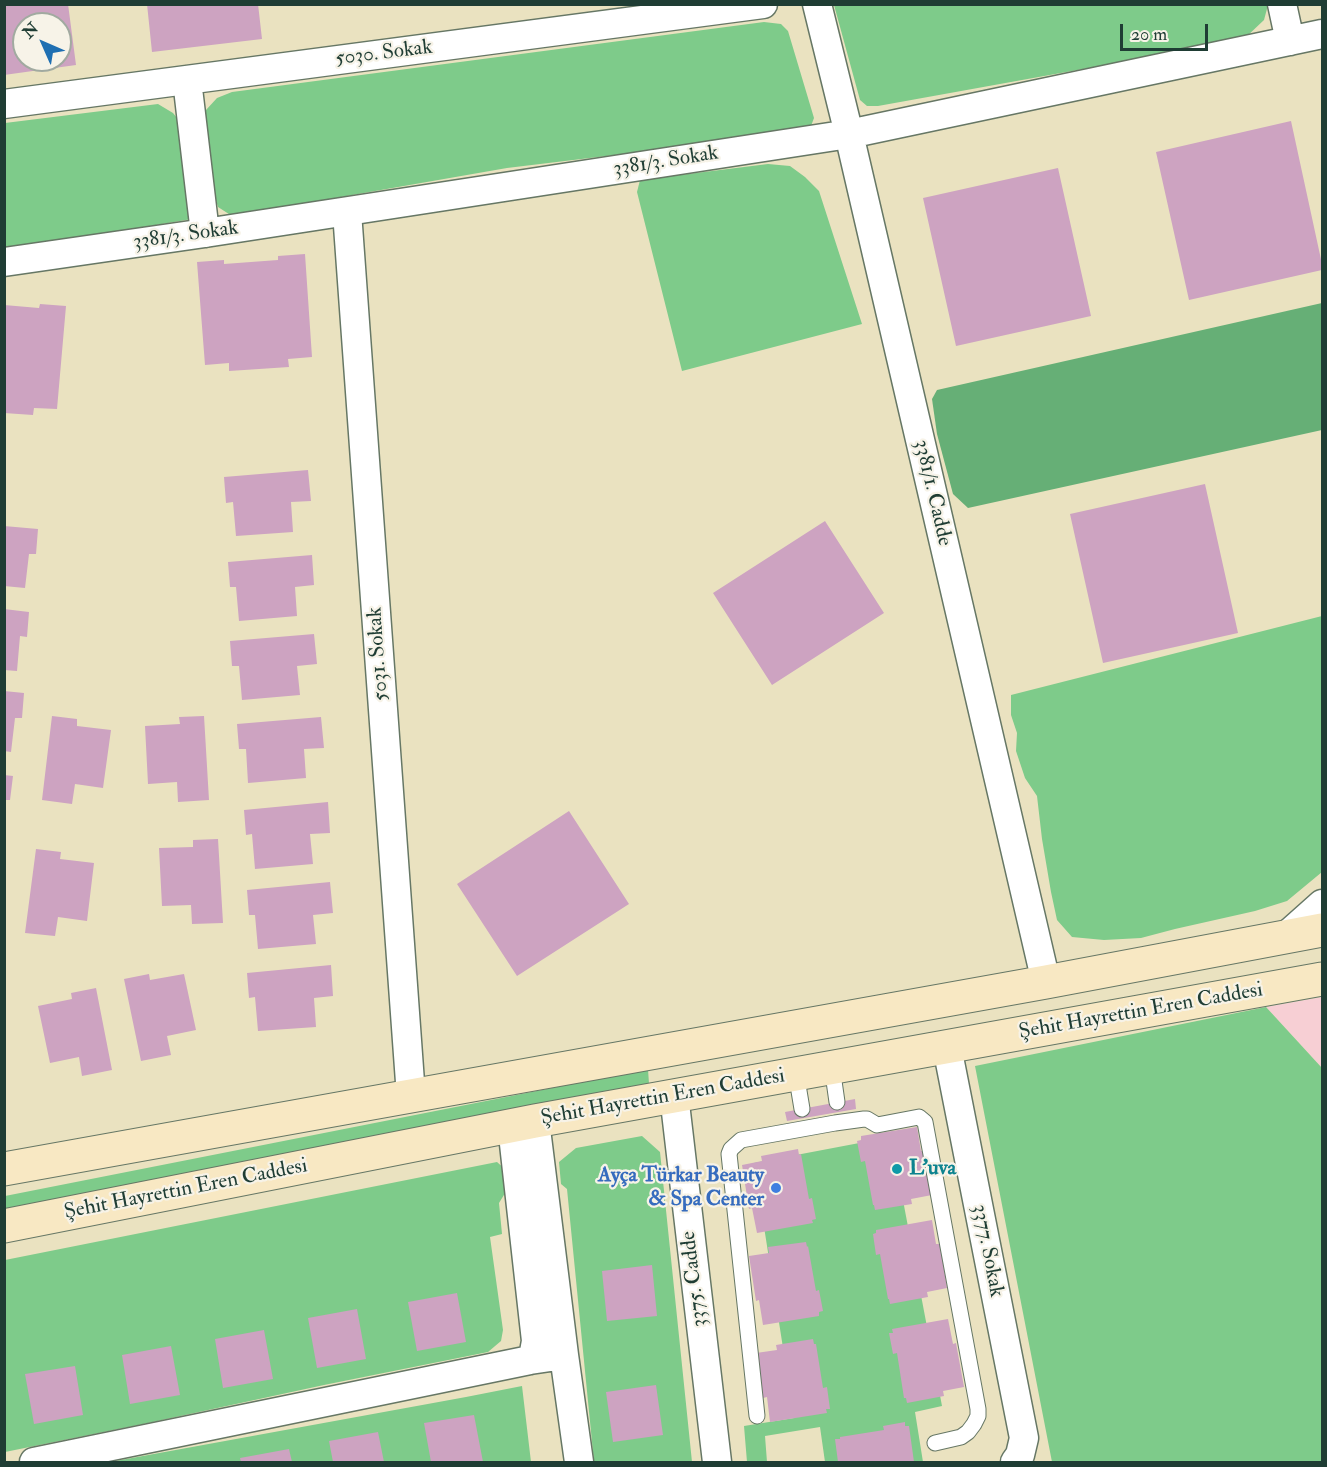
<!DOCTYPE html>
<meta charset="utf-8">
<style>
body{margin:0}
#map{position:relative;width:1327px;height:1467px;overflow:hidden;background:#eae2c0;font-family:"IM FELL Double Pica",serif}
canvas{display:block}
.frame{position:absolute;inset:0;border:6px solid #1f3d34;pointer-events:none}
.north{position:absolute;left:12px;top:12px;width:60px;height:60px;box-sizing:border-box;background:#f7f3e8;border:2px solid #a1aaa0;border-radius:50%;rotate:315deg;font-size:16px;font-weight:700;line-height:24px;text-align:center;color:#1f3d34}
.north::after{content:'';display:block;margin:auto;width:21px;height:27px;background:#1f6fb2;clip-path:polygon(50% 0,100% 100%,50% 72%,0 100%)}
.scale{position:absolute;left:1120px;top:24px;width:88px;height:27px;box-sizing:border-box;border:3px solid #1f3d34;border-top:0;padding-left:8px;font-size:18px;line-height:21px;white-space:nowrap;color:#1f3d34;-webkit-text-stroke:4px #f7f3e8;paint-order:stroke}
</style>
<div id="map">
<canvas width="1327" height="1467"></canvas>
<div class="frame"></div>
<div class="north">N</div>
<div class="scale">20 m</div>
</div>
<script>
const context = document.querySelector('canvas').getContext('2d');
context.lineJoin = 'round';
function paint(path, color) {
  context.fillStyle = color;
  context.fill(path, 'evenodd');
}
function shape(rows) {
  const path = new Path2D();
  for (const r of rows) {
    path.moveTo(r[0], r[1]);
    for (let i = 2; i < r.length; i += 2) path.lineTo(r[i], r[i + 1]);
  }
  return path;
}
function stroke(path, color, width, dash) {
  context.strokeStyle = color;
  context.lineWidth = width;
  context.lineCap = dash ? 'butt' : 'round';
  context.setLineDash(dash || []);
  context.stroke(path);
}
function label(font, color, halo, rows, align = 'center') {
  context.font = font + ' "IM FELL Double Pica",serif';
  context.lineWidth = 4.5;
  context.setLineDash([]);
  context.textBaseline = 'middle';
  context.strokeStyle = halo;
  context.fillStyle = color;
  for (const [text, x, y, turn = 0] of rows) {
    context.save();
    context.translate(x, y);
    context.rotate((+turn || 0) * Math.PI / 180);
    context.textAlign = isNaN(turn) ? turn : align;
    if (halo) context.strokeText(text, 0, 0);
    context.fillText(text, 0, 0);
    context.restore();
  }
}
paint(shape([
 [1322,997,1322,1068,1266,1007]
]), '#f7cfd4');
paint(shape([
 [834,5,1268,5,1264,20,1245,38,1216,45,878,106,867,106,860,100],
 [764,22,781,24,788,31,814,118,811,126,805,132,507,168,232,216,218,207,206,168,203,122,206,110,217,98,232,92],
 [158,104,173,113,181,123,192,219,5,250,5,123],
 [768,164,790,166,805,177,819,191,862,324,682,371,637,192,640,180],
 [1322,616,1322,872,1287,901,1255,911,1175,929,1141,938,1104,940,1072,937,1057,920,1051,892,1042,839,1037,796,1025,778,1016,751,1017,733,1011,715,1011,695],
 [1266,1007,1322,1068,1322,1462,1052,1462,975,1066],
 [648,1069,649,1084,5,1210,5,1196],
 [642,1136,660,1152,692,1462,594,1462,567,1189,561,1184,559,1162,576,1148],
 [891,1137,942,1406,915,1412,923,1462,825,1462,820,1427,765,1436,767,1462,747,1462,744,1426,794,1418,754,1163],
 [497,1162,507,1171,507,1190,499,1203,502,1234,490,1237,503,1330,501,1341,488,1352,324,1385,148,1423,5,1452,5,1260],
 [522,1386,531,1462,110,1462,466,1397]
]), '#7ecb8a');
paint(shape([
 [1322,303,1322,430,968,508,953,494,937,434,932,399,937,390]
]), '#66af76');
paint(shape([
 [4,4,68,4,76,65,4,75],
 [24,24,60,24,60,60,24,60],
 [147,4,258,4,262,39,152,52],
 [1291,121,1322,264,1322,270,1189,300,1156,152],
 [1058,168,1091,316,956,346,923,198],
 [305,254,312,357,288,359,289,367,229,371,229,363,205,365,197,262,224,260,224,264,278,260,278,256],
 [40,304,66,306,57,409,34,408,33,415,4,413,4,305,39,308],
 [308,470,311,501,291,502,293,532,236,536,233,502,226,503,224,477],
 [1205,484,1238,633,1103,663,1070,514],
 [825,521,884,613,772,685,713,593],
 [4,526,38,529,36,554,29,554,25,588,4,586],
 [312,555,314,585,295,587,297,616,239,621,236,587,230,587,228,562],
 [4,609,29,612,27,637,20,636,17,671,4,670],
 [314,634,317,664,297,666,300,695,242,700,239,666,232,666,230,641],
 [4,691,24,693,22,718,15,718,11,752,4,751],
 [52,716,77,719,77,726,111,730,103,788,75,784,72,804,42,800],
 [204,716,209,800,178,802,177,782,148,784,145,726,180,724,179,717],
 [321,717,324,748,304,749,306,778,248,783,246,749,239,749,237,724],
 [4,775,13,776,10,800,4,800],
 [328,802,330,833,310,834,313,864,255,869,252,834,246,835,244,810],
 [569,811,629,904,517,976,457,884],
 [218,839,223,923,192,924,191,905,162,906,159,848,193,847,193,840],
 [36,849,61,852,60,859,94,863,87,921,58,917,55,936,25,933],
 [330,882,333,913,313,915,316,944,258,949,255,915,249,915,247,890],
 [331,965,333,996,314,998,316,1027,258,1031,255,997,249,998,247,973],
 [149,974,150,980,184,974,196,1030,167,1036,171,1055,141,1061,124,979],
 [96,988,112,1070,82,1076,79,1057,50,1063,38,1006,72,999,71,993],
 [855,1099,856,1109,787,1121,785,1112],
 [917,1127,921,1151,925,1150,932,1195,911,1199,912,1204,875,1210,874,1205,873,1205,865,1161,861,1162,857,1141,861,1140,861,1136],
 [798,1149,799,1155,801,1154,809,1199,812,1198,816,1219,812,1220,813,1223,757,1233,752,1208,749,1209,742,1165,762,1161,761,1156],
 [932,1220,936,1244,940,1244,947,1288,927,1292,928,1297,890,1304,889,1299,888,1299,880,1254,876,1255,873,1234,876,1233,876,1230],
 [806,1242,807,1247,808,1246,816,1291,819,1290,823,1311,819,1312,819,1316,763,1325,759,1300,756,1301,749,1256,769,1253,768,1247],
 [652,1265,657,1316,607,1321,602,1271],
 [457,1293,466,1342,417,1351,408,1302],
 [357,1309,366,1359,317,1368,308,1318],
 [948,1319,953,1344,956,1343,964,1387,943,1391,944,1396,907,1403,906,1398,904,1398,897,1353,893,1354,889,1333,893,1333,892,1329],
 [264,1330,273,1379,223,1388,215,1339],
 [813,1339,814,1344,816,1344,823,1388,827,1387,830,1409,826,1409,827,1413,770,1422,767,1397,763,1398,756,1353,777,1350,776,1345],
 [171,1346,180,1395,130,1404,122,1355],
 [75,1366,83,1415,34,1424,25,1374],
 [656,1385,663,1435,613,1442,606,1392],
 [474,1415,483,1462,431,1462,424,1423],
 [905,1422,905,1426,909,1426,914,1462,838,1462,835,1439,840,1439,840,1437,884,1430,883,1426],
 [378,1432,384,1462,333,1462,329,1441],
 [289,1449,292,1462,241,1462,240,1458]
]), '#cda3c1');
const service = shape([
 [832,1067,837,1102],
 [796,1073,802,1109],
 [757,1416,729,1154,731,1149,741,1140,835,1123,864,1119,867,1119,877,1125,919,1117,925,1122,978,1409,978,1416,974,1424,968,1432,961,1437,935,1443]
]);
const minor = shape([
 [817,4,849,134,1046,982],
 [1282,4,1290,41],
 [187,80,205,233],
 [4,104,763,4],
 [347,212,411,1096],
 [4,262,205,233,849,134,1322,34],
 [1285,937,1322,904],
 [947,1047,1024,1438,1020,1455,1015,1462],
 [674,1095,717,1462],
 [535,1121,564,1355,579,1462],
 [512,1126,536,1341,534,1352,530,1360],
 [34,1462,530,1360,564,1355]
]);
const secondary = shape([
 [4,1169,1046,982,1322,930],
 [4,1226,535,1121,1322,979]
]);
stroke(service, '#667765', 17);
stroke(minor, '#667765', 31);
stroke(secondary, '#667765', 35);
stroke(service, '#fff', 15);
stroke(minor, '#fff', 28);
stroke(secondary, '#f8e8c3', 33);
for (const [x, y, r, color] of [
 [897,1169,6,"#0f9aa8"],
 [776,1188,6,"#3f7fe0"]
]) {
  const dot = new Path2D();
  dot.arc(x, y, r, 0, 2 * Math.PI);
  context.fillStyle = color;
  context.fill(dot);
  stroke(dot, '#f7f3e8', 2);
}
label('21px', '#1f3d34', '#f7f3e8', [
 ["5030. Sokak",384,54,-7],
 ["3381/3. Sokak",666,162,-9],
 ["3381/3. Sokak",186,236,-8],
 ["3381/1. Cadde",932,493,77],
 ["5031. Sokak",379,654,-94],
 ["Şehit Hayrettin Eren Caddesi",1141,1012,-10],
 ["Şehit Hayrettin Eren Caddesi",663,1098,-10],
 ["Şehit Hayrettin Eren Caddesi",186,1190,-11],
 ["3377. Sokak",987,1251,79],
 ["3375. Cadde",695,1279,-97]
]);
label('bold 21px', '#0d838f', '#f7f3e8', [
 ["L'uva",909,1169]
], 'left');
label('bold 21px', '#366cbe', '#f7f3e8', [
 ["Ayça Türkar Beauty",764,1176],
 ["& Spa Center",764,1200]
], 'right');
</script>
